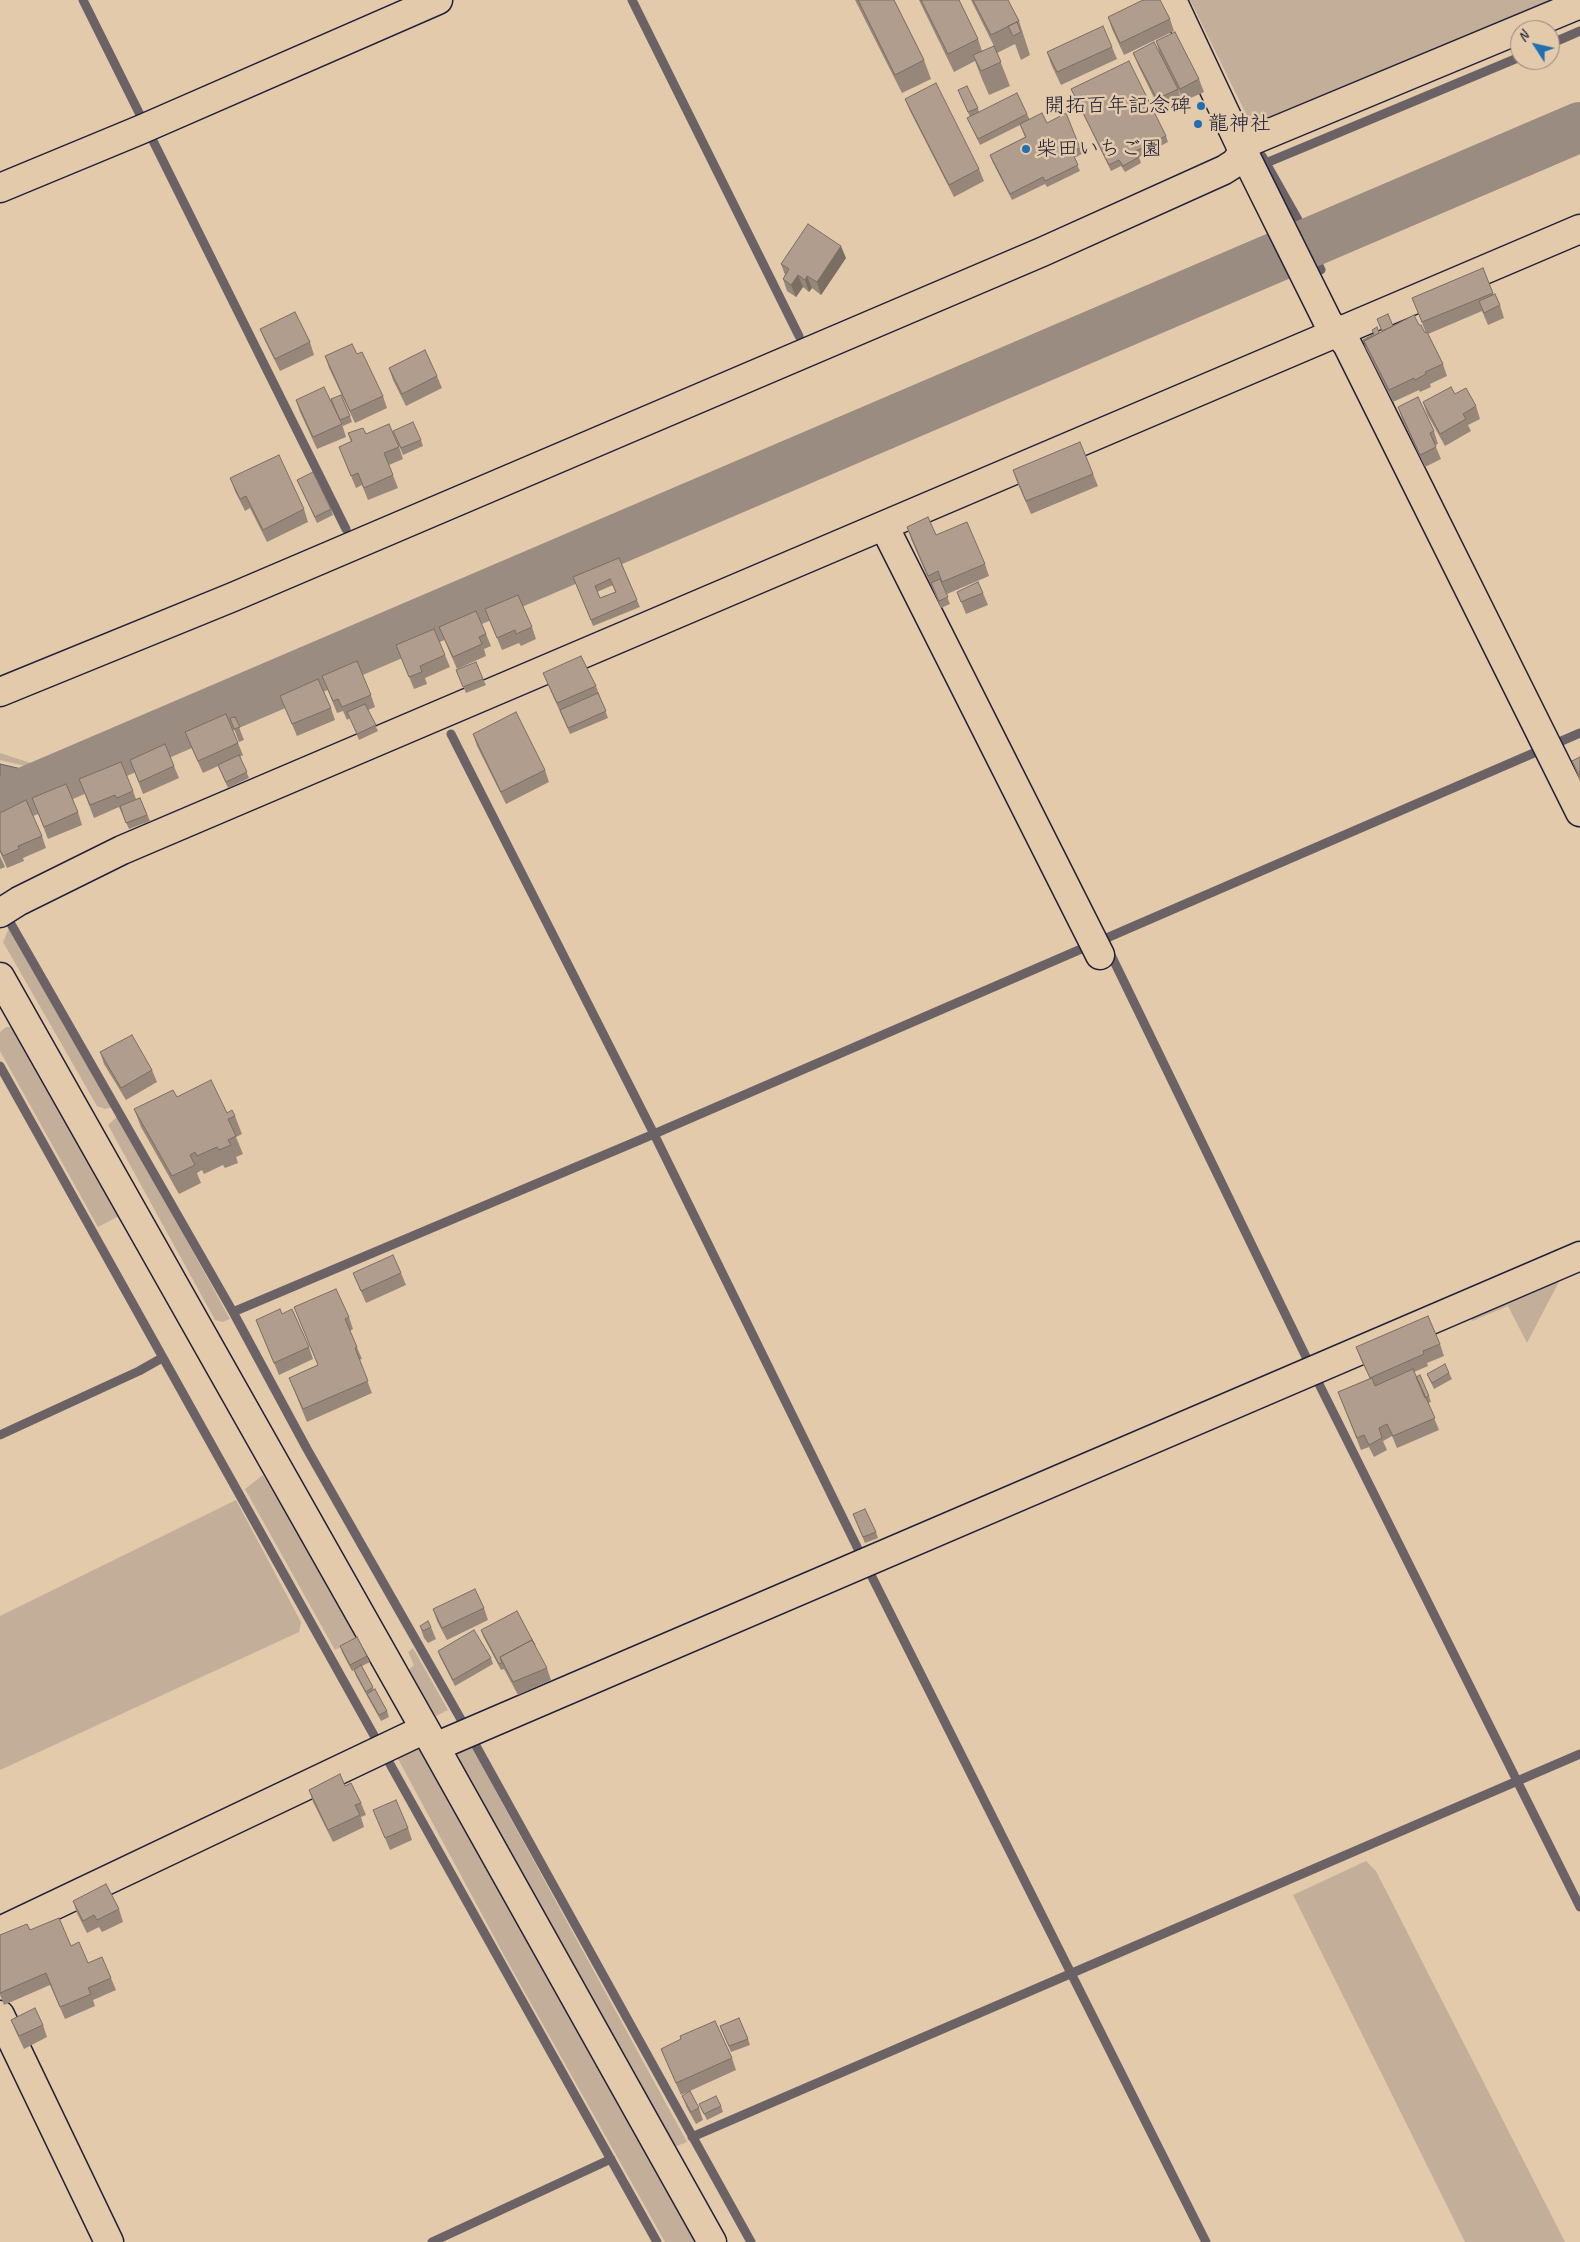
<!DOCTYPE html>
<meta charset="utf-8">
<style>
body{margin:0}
#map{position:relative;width:1580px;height:2242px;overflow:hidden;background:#e2caab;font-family:Caveat,sans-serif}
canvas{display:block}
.north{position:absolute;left:1510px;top:20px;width:50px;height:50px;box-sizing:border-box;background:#e2caab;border:1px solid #95877e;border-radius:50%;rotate:305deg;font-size:14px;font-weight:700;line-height:20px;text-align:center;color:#22223b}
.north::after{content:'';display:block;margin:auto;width:18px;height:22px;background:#1f6fb2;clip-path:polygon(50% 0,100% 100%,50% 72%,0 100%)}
</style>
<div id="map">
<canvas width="1580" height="2242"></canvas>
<div class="north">N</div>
</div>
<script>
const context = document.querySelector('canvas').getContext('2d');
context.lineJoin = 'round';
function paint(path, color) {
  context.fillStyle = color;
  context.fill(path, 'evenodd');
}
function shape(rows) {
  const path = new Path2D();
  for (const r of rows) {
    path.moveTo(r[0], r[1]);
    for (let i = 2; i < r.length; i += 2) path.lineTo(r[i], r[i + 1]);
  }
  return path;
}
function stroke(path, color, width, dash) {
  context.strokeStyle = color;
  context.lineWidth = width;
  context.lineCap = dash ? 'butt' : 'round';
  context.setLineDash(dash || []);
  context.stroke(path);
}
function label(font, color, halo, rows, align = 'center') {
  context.font = font + ' Caveat,"Klee One",sans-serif';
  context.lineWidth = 5;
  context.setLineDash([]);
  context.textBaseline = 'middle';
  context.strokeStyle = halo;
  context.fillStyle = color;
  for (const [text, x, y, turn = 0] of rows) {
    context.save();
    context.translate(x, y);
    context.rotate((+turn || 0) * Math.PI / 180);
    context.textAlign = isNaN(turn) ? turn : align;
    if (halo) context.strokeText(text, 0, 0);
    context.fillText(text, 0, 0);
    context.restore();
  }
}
paint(shape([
 [1190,0,1554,0,1252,126],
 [0,753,34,764,38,769,0,760],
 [9,928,113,1107,105,1109,97,1106,3,942],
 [6,1027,15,1027,121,1215,98,1227,0,1051,0,1032],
 [118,1116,230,1319,223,1322,215,1320,108,1125],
 [1565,1270,1527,1343,1508,1306,1472,1321,1471,1315],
 [263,1475,359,1637,335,1650,245,1489],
 [236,1500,301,1622,299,1632,0,1770,0,1616],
 [413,1648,448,1710,436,1716,409,1670,414,1665,408,1652],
 [470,1744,687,2142,674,2147,461,1763,457,1753,461,1746],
 [415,1748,421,1752,535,1952,697,2242,665,2242,505,1957,397,1757],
 [1366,1861,1376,1871,1565,2242,1465,2242,1293,1895]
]), '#c3af99');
const water = shape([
 [0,764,43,774,50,793,0,819,0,764]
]);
paint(water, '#9b8c82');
stroke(water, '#6b6266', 1);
stroke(shape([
 [83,0,346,529],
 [632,0,799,336],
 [1550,44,1580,31],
 [1262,156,1297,218,1321,270],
 [1266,163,1520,57],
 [451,734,654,1134,861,1555],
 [11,924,233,1312,307,1449,475,1744,751,2242],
 [1111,955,1309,1363],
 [0,1066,657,2242],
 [233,1312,654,1134,1580,733],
 [1317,1380,1580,1907],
 [0,1435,139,1371,162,1358],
 [869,1571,1206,2242],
 [692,2137,1580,1754],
 [432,2242,611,2159]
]), '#6b6266', 9);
stroke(shape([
 [0,803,1580,127]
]), '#9b8c82', 50);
const minor = shape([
 [1172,0,1243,151,1328,322,1347,344,1580,812],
 [0,188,140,130,438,0],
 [884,526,1100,955],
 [0,692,233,597,1042,252,1224,170,1235,163,1251,141,1580,4],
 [0,913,19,901,122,850,1580,229],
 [0,977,425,1729,712,2242],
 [435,1747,1580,1256],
 [0,1931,425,1729],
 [0,2015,109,2242]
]);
stroke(minor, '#22223b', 31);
stroke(minor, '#e2caab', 28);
paint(shape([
 [855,0,894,0,924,60,931,79,902,93],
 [919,0,959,0,978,39,982,51,994,46,971,0,1008,0,1019,21,1030,55,1021,60,1015,44,997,53,1010,86,989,95,982,79,975,61,954,72],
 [1108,17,1170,19,1174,31,1124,55,1112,29],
 [1156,41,1199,79,1204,92,1184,101,1160,54],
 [1112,47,1117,59,1061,85,1051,64,1047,52],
 [1133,53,1178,89,1182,101,1161,112,1138,65],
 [1071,89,1166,136,1168,142,1139,157,1141,163,1125,172,1121,166,1111,171,1074,95],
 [958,90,978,108,979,112,1027,114,1030,120,1047,123,1080,148,1082,154,1074,158,1080,171,1047,187,1045,184,1012,200,992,161,990,155,1025,137,1020,125,980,145,970,124,967,118,970,117],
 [905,99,979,169,984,181,954,197,910,111],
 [846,258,821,295,812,288,809,292,803,287,796,297,787,291,783,279,785,275,781,264],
 [1483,268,1493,295,1500,305,1504,318,1488,325,1482,311,1428,334,1443,364,1447,376,1430,384,1431,387,1420,392,1419,390,1393,402,1365,347,1363,340,1382,332,1377,319,1393,326,1426,333,1412,298],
 [260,329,310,342,314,355,280,371,265,341],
 [325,356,383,396,387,408,355,423,329,368],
 [389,368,437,376,442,388,406,406,393,380],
 [1455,394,1476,406,1480,419,1468,425,1471,431,1445,446,1427,414,1423,402],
 [331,399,350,416,352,422,343,426],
 [296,400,342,424,346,437,317,449,300,412],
 [1398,407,1434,431,1438,444,1435,445,1441,459,1425,467,1402,419],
 [393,431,421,440,423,446,403,455],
 [348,433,366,434,399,447,403,459,389,465,398,488,368,500,362,485,356,488,339,447,351,442],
 [1013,470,1093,474,1098,486,1031,514,1017,482],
 [230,478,304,509,308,522,267,542,250,508,245,511,235,491],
 [297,480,331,509,333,515,317,523],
 [907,527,936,535,985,564,989,576,947,594,942,584,950,604,941,608,911,539],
 [619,558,640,607,593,626,576,583],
 [613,585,615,592,600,598,597,592],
 [957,592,983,593,988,605,966,614],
 [485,609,532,627,536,639,521,646,519,643,502,650],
 [439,627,486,634,491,646,484,649,486,656,457,669,444,639],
 [396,645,445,655,450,667,425,678,427,684,414,689],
 [456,670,483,679,486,685,466,693],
 [543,673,596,686,608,718,570,734,548,685],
 [322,676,371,695,375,707,368,710,378,731,359,740,350,718,347,720,343,711,337,713],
 [280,696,331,708,335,720,297,736],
 [235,717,244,740,239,742,230,718],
 [185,732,238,743,243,755,240,757,249,778,228,788,218,766,203,773,190,745],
 [473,734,545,770,549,782,506,804,477,746],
 [1580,757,1580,781,1572,761],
 [130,760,174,766,179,778,143,794],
 [79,779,133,791,136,799,140,798,150,821,129,829,119,807,94,818],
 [32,798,78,812,82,825,48,839],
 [0,813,42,836,46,848,23,858,24,861,7,868,0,852],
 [0,856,5,867,0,869],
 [100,1052,152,1070,157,1082,126,1100,104,1064],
 [177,1097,235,1116,242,1134,236,1137,243,1154,236,1157,238,1163,225,1168,223,1165,204,1174,202,1170,197,1173,201,1183,179,1194,141,1127,134,1109],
 [353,1273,401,1273,406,1285,366,1303],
 [294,1307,349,1317,353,1329,350,1331,362,1359,359,1360,372,1393,307,1422,289,1378,318,1365],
 [282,1314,309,1347,313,1359,279,1375,256,1320],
 [1440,1344,1444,1356,1427,1363,1428,1366,1414,1372,1416,1377,1429,1396,1431,1402,1428,1403,1439,1430,1397,1448,1392,1436,1383,1441,1387,1450,1374,1457,1369,1447,1361,1450,1338,1392,1370,1378,1361,1360,1356,1347],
 [1449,1373,1452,1379,1434,1389,1427,1374],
 [853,1514,876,1532,878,1538,865,1543],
 [484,1608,488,1620,447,1640,437,1621,433,1609],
 [420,1626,431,1627,436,1639,428,1643,424,1638],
 [481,1630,547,1668,551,1680,518,1695,504,1669,501,1670,483,1636],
 [340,1646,367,1656,370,1662,362,1666,374,1690,387,1711,389,1717,381,1721,356,1676,354,1670,352,1671,342,1652],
 [438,1651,491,1658,493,1664,455,1686,440,1657],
 [345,1786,361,1803,366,1815,361,1817,364,1827,333,1842,313,1802,309,1790],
 [373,1810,408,1828,412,1840,390,1850],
 [73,1901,119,1909,123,1922,102,1932,99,1927,87,1933,77,1913],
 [30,1930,71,1946,88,1963,111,1978,116,1990,93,2000,95,2006,65,2019,50,1985,4,2005,0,1995,0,1935],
 [11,2020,43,2025,47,2037,24,2049,16,2032],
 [720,2026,748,2039,750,2045,731,2052],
 [661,2049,732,2058,736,2070,681,2095,666,2061],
 [682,2096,699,2108,703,2120,696,2124,687,2108],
 [699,2104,721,2106,723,2112,707,2120]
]), '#97877a');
paint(shape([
 [841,246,846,258,821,295,817,282],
 [798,275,803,287,796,297,791,285],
 [807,276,812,288,809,292,805,280]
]), '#7b6e63');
const building = shape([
 [858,0,894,0,924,60,895,75,858,0],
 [921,0,959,0,978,39,948,54,921,0],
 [973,0,1008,0,1019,21,991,35,973,0],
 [1143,0,1160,0,1170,19,1120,43,1108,17,1143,0],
 [1017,22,1021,32,1013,36,1008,26,1017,22],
 [1103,26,1112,47,1057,72,1047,52,1103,26],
 [1175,32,1199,79,1180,89,1156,41,1175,32],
 [1154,42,1178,89,1157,99,1133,53,1154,42],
 [994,46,1001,62,981,71,973,55,994,46],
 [1129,61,1166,136,1136,151,1139,157,1123,166,1119,160,1109,165,1071,89,1129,61],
 [936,83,979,169,949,185,905,99,936,83],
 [967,86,978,108,968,112,958,90,967,86],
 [1017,93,1027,114,978,139,967,118,1017,93],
 [1042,113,1047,123,1066,113,1080,148,1072,152,1078,165,1045,181,1043,177,1010,194,990,155,1026,137,1020,124,1042,113],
 [808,224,841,246,817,282,807,276,805,280,798,275,791,285,783,279,789,269,781,264,808,224],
 [1483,268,1493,293,1422,322,1412,298,1483,268],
 [1495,294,1500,305,1484,313,1479,301,1495,294],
 [295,312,310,342,275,359,260,329,295,312],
 [1388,314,1393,326,1382,331,1377,319,1388,314],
 [1414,315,1419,325,1421,325,1425,333,1427,332,1443,364,1425,372,1426,374,1415,380,1414,378,1389,390,1364,341,1414,315],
 [1377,327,1379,333,1364,341,1366,347,1363,340,1374,334,1372,330,1377,327],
 [352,344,357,354,362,352,383,396,350,411,325,356,352,344],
 [425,350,437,376,402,394,389,368,425,350],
 [324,387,342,424,313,437,296,400,324,387],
 [1451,387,1455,394,1466,388,1476,406,1463,414,1466,419,1440,434,1423,402,1451,387],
 [341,395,350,416,340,420,331,399,341,395],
 [1418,397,1434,431,1430,433,1436,447,1420,455,1398,407,1418,397],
 [413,422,421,440,401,448,393,431,413,422],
 [389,424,399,447,384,453,393,475,364,488,358,473,351,476,339,447,352,441,348,433,363,428,366,434,389,424],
 [1080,442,1093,474,1026,501,1013,470,1080,442],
 [279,455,304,509,263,530,246,496,240,499,230,478,279,455],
 [313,472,331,509,315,517,297,480,313,472],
 [928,517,936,535,967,522,985,564,942,582,938,571,928,576,907,527,928,517],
 [619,558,637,600,591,620,573,577,619,558],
 [610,579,616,592,600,598,595,586,610,579],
 [940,579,948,597,939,601,931,583,940,579],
 [978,582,983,593,961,602,957,592,978,582],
 [518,595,532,627,516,634,515,630,497,638,485,609,518,595],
 [476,611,486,634,479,637,482,644,453,657,439,627,476,611],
 [434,629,445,655,420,666,422,672,409,677,396,645,434,629],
 [581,656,596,686,557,703,543,673,581,656],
 [357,661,371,695,342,707,338,699,333,701,322,676,357,661],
 [476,662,483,679,463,687,456,670,476,662],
 [318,679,331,708,292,724,280,696,318,679],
 [598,693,606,711,568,728,560,710,598,693],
 [365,704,376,725,357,734,347,712,365,704],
 [516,712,545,770,501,792,473,734,516,712],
 [226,714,238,743,198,761,185,732,226,714],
 [235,717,240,727,234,729,230,718,235,717],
 [165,744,174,766,139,782,130,760,165,744],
 [239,755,247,772,226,782,218,765,239,755],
 [1580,757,1580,777,1572,761,1580,757],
 [121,762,133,791,117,798,115,795,90,805,79,779,121,762],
 [66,784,78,812,44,827,32,798,66,784],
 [140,798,147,815,126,823,120,806,140,798],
 [26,800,42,836,18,846,19,849,3,856,0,850,0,813,26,800],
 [132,1035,152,1070,121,1088,100,1052,132,1035],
 [211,1080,227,1113,232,1110,235,1116,228,1119,236,1136,228,1140,231,1145,219,1150,217,1147,197,1156,195,1152,190,1155,195,1165,172,1176,134,1109,173,1090,177,1097,211,1080],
 [393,1255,401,1273,361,1291,353,1273,393,1255],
 [336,1289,349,1317,345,1319,357,1347,355,1348,368,1381,303,1409,289,1378,318,1365,294,1307,336,1289],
 [280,1309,282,1314,292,1309,309,1347,274,1363,256,1320,280,1309],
 [1428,1316,1440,1344,1423,1351,1424,1354,1370,1378,1356,1347,1428,1316],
 [1445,1364,1449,1373,1432,1383,1427,1374,1445,1364],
 [1413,1369,1435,1418,1393,1436,1387,1424,1379,1428,1382,1438,1369,1445,1364,1435,1357,1438,1338,1392,1372,1378,1375,1386,1413,1369],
 [1420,1375,1429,1396,1425,1398,1416,1377,1420,1375],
 [865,1509,876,1532,863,1537,853,1514,865,1509],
 [475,1589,484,1608,442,1628,433,1609,475,1589],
 [517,1611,535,1645,532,1640,500,1657,502,1663,499,1664,481,1630,517,1611],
 [428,1621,431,1627,423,1631,420,1626,428,1621],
 [474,1630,491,1658,453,1680,438,1651,474,1630],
 [357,1637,367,1656,350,1665,340,1646,357,1637],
 [532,1640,547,1668,513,1682,500,1657,532,1640],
 [361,1665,373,1687,366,1692,354,1670,361,1665],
 [375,1689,387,1711,379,1715,367,1694,375,1689],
 [340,1774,345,1786,351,1783,361,1803,355,1805,360,1815,328,1830,309,1790,340,1774],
 [396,1800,408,1828,385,1838,373,1810,396,1800],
 [106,1884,119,1909,97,1920,94,1915,83,1921,73,1901,106,1884],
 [59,1918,71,1946,79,1942,88,1963,102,1957,111,1978,88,1988,91,1994,60,2007,46,1973,0,1993,0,1935,27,1924,30,1930,59,1918],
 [35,2008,43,2025,19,2036,11,2020,35,2008],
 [739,2018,748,2039,729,2046,720,2026,739,2018],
 [715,2021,732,2058,676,2083,661,2049,681,2039,680,2036,715,2021],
 [690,2091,699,2108,691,2112,682,2096,690,2091],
 [716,2096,721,2106,704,2114,699,2104,716,2096]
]);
paint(building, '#b09d8e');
stroke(building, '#7b6e63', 1);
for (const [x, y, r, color] of [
 [1201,106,5,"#1f6fb2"],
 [1198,124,5,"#1f6fb2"],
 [1026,149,5,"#1f6fb2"]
]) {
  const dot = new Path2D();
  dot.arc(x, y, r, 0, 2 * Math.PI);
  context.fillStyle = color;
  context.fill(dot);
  stroke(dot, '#e2caab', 2);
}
label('21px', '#22223b', '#e2caab', [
 ["開拓百年記念碑",1191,106,"right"],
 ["龍神社",1208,124],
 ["柴田いちご園",1036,149]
], 'left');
</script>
